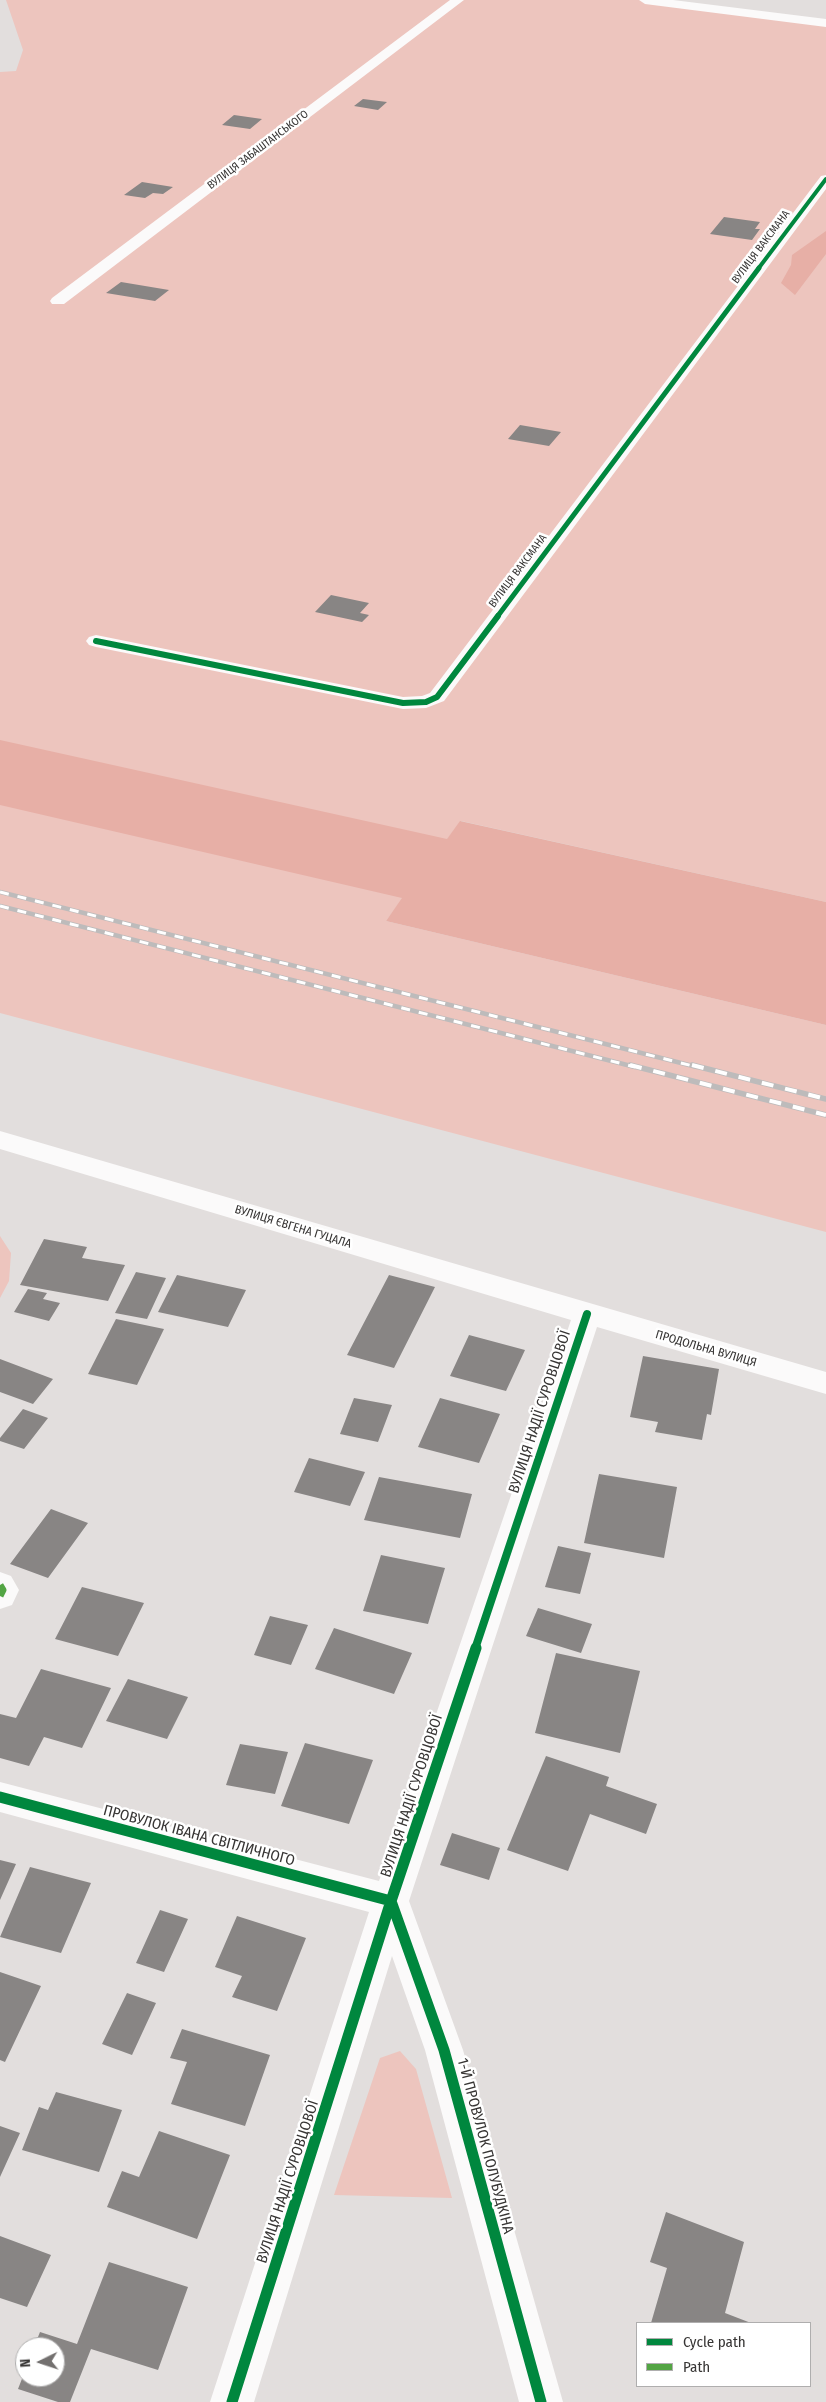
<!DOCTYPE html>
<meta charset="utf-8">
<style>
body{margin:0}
#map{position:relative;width:826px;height:2402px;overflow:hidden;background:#e2dedd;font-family:"Fira Sans Condensed",sans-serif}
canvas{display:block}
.legend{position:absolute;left:636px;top:2322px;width:175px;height:65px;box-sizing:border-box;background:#fff;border:1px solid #afaeae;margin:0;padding:6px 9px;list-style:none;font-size:15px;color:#373534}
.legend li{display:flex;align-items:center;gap:10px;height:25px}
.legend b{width:25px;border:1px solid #afaeae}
.north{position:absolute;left:15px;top:2337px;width:50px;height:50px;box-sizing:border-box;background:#fff;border:1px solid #afaeae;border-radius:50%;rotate:266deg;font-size:14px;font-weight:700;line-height:20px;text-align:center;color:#373534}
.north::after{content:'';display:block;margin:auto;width:18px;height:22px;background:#73706f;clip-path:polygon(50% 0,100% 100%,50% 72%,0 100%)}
</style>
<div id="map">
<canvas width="826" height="2402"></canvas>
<ul class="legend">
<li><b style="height:6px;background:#00873e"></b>Cycle path</li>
<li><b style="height:6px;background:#53a544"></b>Path</li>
</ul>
<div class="north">N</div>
</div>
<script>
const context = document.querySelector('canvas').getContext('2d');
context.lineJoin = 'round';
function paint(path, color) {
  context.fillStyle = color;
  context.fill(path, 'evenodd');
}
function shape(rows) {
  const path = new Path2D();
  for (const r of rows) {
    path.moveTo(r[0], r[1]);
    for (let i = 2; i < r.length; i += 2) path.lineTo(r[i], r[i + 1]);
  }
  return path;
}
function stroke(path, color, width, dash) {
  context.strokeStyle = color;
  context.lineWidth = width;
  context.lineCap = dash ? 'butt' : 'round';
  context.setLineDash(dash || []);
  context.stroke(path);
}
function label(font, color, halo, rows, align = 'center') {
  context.font = font + ' "Fira Sans Condensed",sans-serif';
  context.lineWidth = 5;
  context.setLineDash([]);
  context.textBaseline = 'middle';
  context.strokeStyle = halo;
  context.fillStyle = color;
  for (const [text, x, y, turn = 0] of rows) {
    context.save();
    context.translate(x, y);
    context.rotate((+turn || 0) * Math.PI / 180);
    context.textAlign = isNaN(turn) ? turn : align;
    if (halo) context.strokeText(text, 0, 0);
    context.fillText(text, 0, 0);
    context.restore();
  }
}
paint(shape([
 [6,0,645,0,826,23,826,902,461,821,386,921,826,1025,826,1232,0,1013,0,72,16,71,23,50],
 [0,1236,11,1253,9,1281,0,1298],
 [400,2051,416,2069,452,2198,334,2195,380,2058]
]), '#edc5be');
paint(shape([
 [826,231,826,254,795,295,781,283,791,265,792,255],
 [0,740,447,839,460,821,826,902,826,1025,386,921,402,898,0,805]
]), '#e7afa6');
paint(shape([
 [363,99,387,102,378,110,354,106],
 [234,115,262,119,250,129,222,125],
 [142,182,173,187,163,194,153,193,145,198,124,195],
 [724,217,760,222,755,229,760,229,752,240,710,234],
 [121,282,169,290,155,301,106,293],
 [520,425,561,432,549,446,508,439],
 [331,595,369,603,360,613,369,615,362,622,315,612],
 [44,1239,87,1247,82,1258,125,1265,108,1301,20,1285],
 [136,1272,166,1278,147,1319,115,1313],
 [177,1275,246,1290,228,1327,158,1312],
 [389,1275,435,1287,394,1368,347,1355],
 [28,1289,47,1293,43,1299,60,1303,49,1321,14,1312],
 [116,1319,164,1329,137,1385,88,1374],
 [469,1335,525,1350,506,1391,450,1376],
 [643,1356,719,1369,711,1415,707,1414,702,1440,655,1432,658,1422,630,1417],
 [0,1359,53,1379,33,1404,0,1392],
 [354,1398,392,1405,378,1442,340,1434],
 [440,1398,500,1414,479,1463,418,1447],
 [23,1409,48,1418,24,1449,0,1441,0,1438],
 [309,1458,365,1472,350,1506,294,1492],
 [599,1474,677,1487,664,1558,584,1543],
 [379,1477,472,1494,460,1538,364,1520],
 [51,1509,88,1523,48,1578,10,1564],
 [558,1546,591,1553,580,1594,545,1587],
 [381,1555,445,1568,428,1624,363,1611],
 [82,1587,144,1603,118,1656,55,1639],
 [538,1608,592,1624,581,1653,526,1636],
 [270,1616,308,1625,291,1665,254,1655],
 [334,1628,412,1653,394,1694,315,1669],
 [556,1653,640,1671,620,1753,535,1733],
 [41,1669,111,1688,82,1748,44,1737,29,1766,0,1758,0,1714,16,1718],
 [128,1679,188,1697,167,1739,106,1721],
 [305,1743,373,1760,349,1824,281,1806],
 [240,1744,288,1752,275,1794,226,1785],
 [546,1756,609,1777,606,1786,657,1804,646,1834,590,1814,568,1871,507,1850],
 [452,1833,500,1848,489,1880,440,1865],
 [0,1860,16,1864,0,1900],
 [30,1867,91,1883,61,1953,0,1937],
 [160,1910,188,1919,164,1972,136,1963],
 [237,1916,306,1938,277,2011,232,1997,242,1976,215,1967],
 [0,1972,41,1986,5,2062,0,2060],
 [127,1993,156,2003,132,2055,102,2044],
 [182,2029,270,2055,245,2126,171,2104,187,2062,170,2058],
 [56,2092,122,2110,99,2172,22,2150,39,2107,48,2110],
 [0,2126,20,2133,0,2177],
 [159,2131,230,2155,197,2239,107,2207,122,2171,139,2177],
 [666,2212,744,2242,725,2313,751,2323,651,2323,667,2268,650,2262],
 [0,2236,51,2255,27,2307,0,2298],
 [109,2262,188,2287,158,2370,91,2349,70,2402,58,2402,18,2389,25,2371,25,2377,55,2377,55,2347,34,2347,40,2332,77,2344]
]), '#888584');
paint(shape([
 [450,0,464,0,64,304,52,304,50,301,52,298,450,0],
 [639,0,673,0,826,19,826,27,645,4,639,0],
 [826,175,826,189,444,701,426,708,403,709,96,647,89,645,86,641,89,637,96,635,403,697,422,696,430,693,821,176,826,175],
 [0,1131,826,1372,826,1394,597,1327,409,1901,463,2050,563,2402,519,2402,425,2050,392,1956,254,2402,210,2402,369,1912,0,1812,0,1782,379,1881,571,1320,0,1149,0,1131],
 [0,1572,11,1576,19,1590,12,1605,0,1609,0,1572]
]), '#fbfafa');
const railFar1 = shape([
 [0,892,697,1067],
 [0,906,635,1067]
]);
const rail = shape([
 [630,1065,826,1115],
 [692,1065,826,1099]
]);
stroke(railFar1, '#bdbbbb', 4.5);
stroke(rail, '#bdbbbb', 5.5);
stroke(railFar1, '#fff', 3, [9]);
stroke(rail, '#fff', 4, [12]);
stroke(shape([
 [0,1585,3,1590,0,1596]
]), '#53a544', 7, [13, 7]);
stroke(shape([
 [758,269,826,179]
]), '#00873e', 4);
stroke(shape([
 [497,617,759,268]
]), '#00873e', 5);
stroke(shape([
 [96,641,403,703,426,702,437,697,498,616]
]), '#00873e', 6);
stroke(shape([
 [475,1649,587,1314]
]), '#00873e', 8);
stroke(shape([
 [0,1797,391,1901,444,2050,541,2402],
 [232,2402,391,1901,476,1648]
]), '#00873e', 11);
label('11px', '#373534', '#fff', [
 ["ВУЛИЦЯ ЗАБАШТАНСЬКОГО",258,150,-37],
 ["ВУЛИЦЯ ВАКСМАНА",761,247,-53],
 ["ВУЛИЦЯ ВАКСМАНА",518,571,-53]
]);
label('12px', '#373534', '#fff', [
 ["ВУЛИЦЯ ЄВГЕНА ГУЦАЛА",293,1227,17],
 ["ПРОДОЛЬНА ВУЛИЦЯ",706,1349,16]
]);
label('15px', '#373534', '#fff', [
 ["ВУЛИЦЯ НАДІЇ СУРОВЦОВОЇ",540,1412,-72],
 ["ВУЛИЦЯ НАДІЇ СУРОВЦОВОЇ",412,1796,-72],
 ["ПРОВУЛОК ІВАНА СВІТЛИЧНОГО",199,1836,15],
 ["1-Й ПРОВУЛОК ПОЛУБУДКІНА",485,2146,75],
 ["ВУЛИЦЯ НАДІЇ СУРОВЦОВОЇ",288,2182,-72]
]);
</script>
